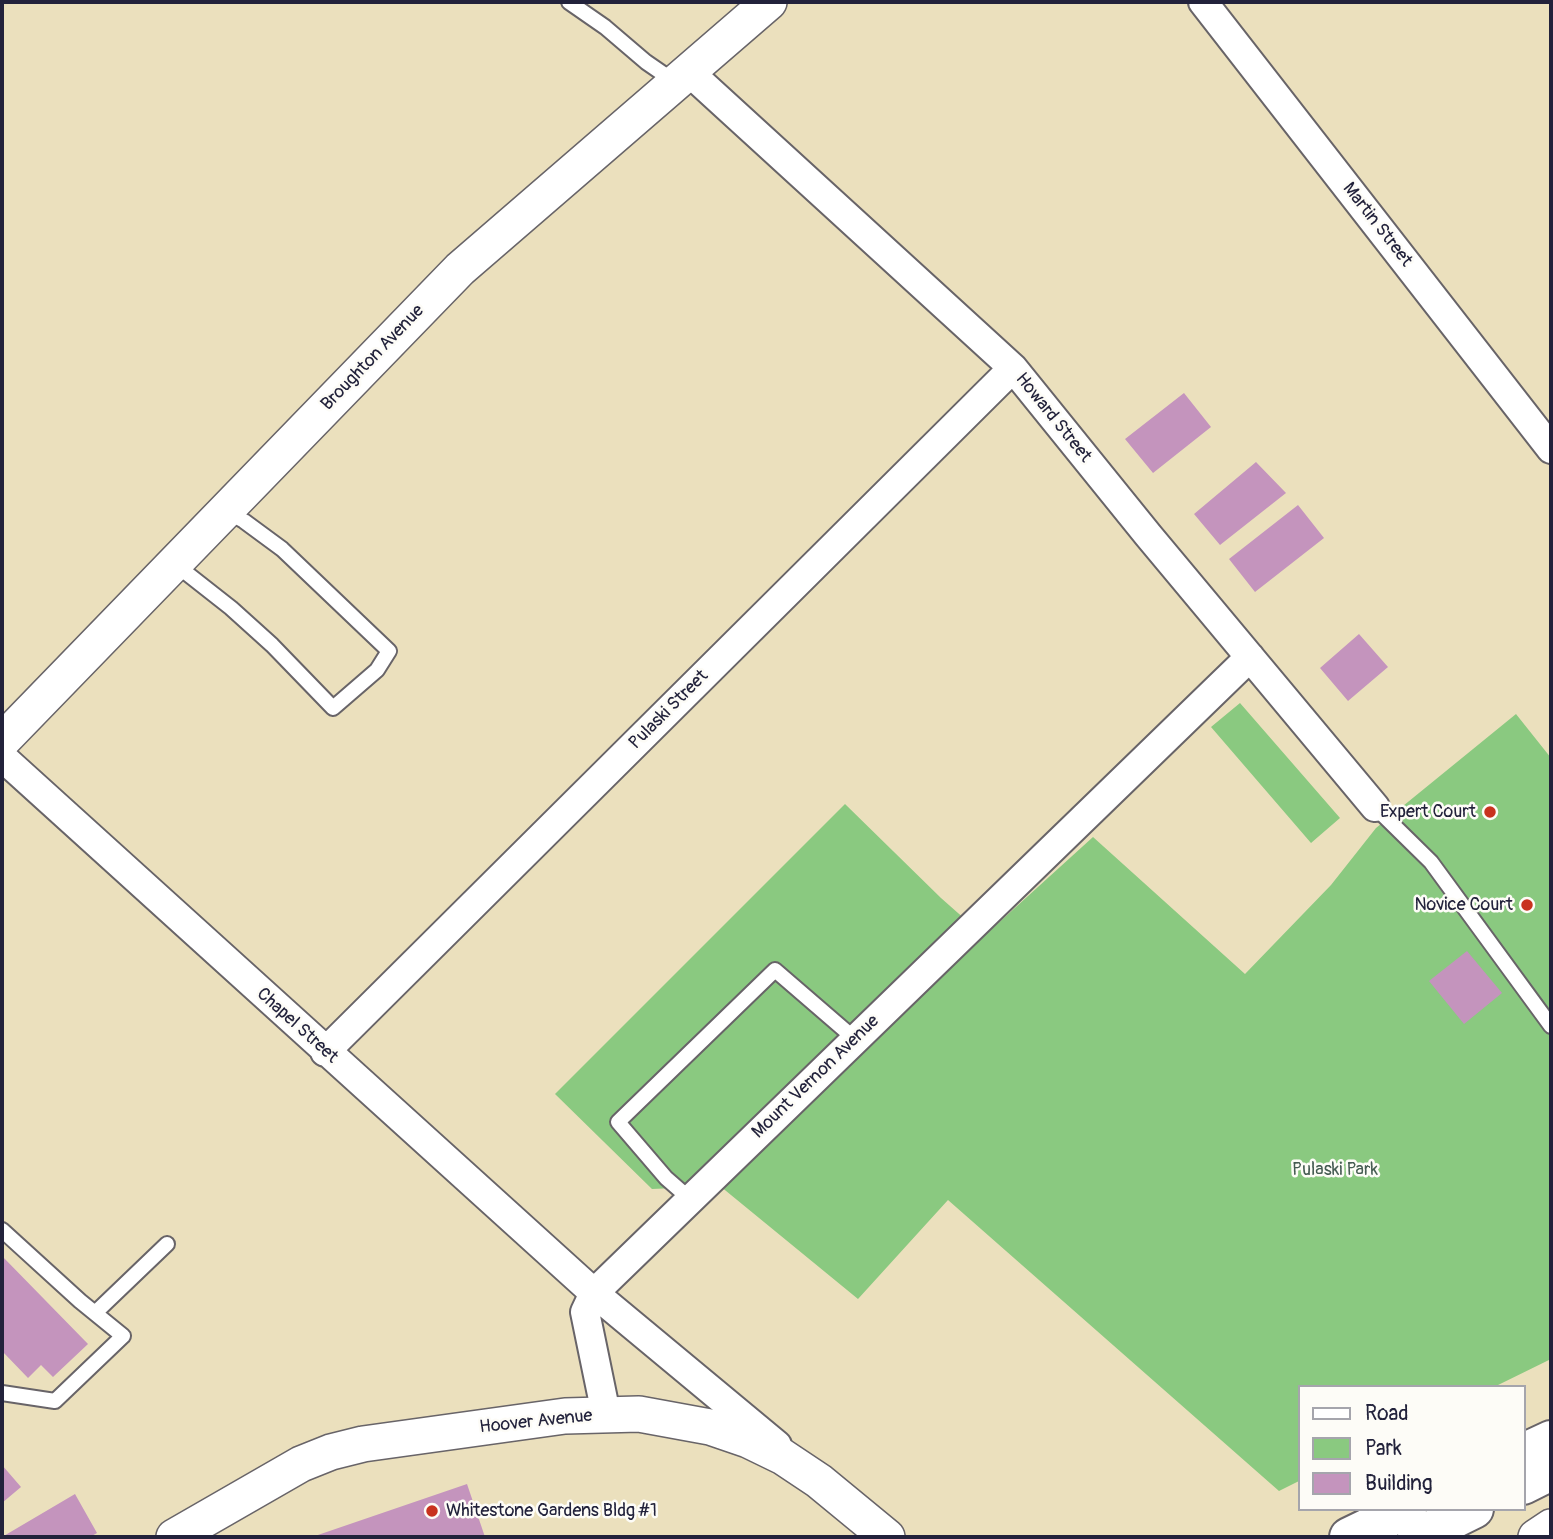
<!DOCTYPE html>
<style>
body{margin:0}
#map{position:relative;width:1553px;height:1539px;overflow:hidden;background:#ebe0bd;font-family:Pangolin,sans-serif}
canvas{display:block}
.frame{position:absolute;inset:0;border:4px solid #22223b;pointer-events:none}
.legend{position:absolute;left:1298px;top:1385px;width:228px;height:126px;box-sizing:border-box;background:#fdfcf7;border:2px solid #a5a5ac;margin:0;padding:9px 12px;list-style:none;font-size:21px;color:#22223b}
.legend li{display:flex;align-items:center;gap:14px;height:35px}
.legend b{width:35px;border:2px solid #a5a5ac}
</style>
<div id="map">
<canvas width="1553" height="1539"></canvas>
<div class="frame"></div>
<ul class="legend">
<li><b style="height:9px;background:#fff"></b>Road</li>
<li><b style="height:19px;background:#8ac980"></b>Park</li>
<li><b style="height:19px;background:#c494bd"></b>Building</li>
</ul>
</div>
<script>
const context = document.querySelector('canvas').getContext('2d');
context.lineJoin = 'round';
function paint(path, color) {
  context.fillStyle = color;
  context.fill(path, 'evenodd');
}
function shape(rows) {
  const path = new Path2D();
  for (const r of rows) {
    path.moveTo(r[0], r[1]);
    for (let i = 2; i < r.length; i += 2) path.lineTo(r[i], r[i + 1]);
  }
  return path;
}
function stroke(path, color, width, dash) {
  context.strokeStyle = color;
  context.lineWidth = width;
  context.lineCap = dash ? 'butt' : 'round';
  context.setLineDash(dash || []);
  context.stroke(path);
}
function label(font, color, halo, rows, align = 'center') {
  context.font = font + ' Pangolin,sans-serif';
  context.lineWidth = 5;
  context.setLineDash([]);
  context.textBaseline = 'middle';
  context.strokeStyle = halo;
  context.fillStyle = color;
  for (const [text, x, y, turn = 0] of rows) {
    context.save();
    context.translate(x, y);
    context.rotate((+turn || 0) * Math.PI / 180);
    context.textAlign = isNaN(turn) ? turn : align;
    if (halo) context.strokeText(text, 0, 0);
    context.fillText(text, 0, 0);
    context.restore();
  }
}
paint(shape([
 [1240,703,1340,818,1311,843,1211,727],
 [1516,714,1551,758,1551,1359,1494,1387,1299,1387,1299,1481,1279,1491,948,1200,858,1299,720,1186,652,1189,555,1094,845,804,941,898,984,936,1093,837,1245,974,1331,885,1376,828]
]), '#8ac980');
paint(shape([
 [1184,393,1211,427,1153,473,1125,439],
 [1256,462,1286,493,1220,545,1194,514],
 [1298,505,1324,538,1255,592,1229,559],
 [1359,634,1388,667,1348,701,1320,668],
 [1467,951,1502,993,1464,1024,1429,981],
 [2,1256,88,1344,53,1377,41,1365,28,1378,2,1351],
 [2,1465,21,1487,2,1503],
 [467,1484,485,1537,312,1537],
 [75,1494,97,1533,90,1537,2,1537]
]), '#c494bd');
const service = shape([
 [569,2,605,27,646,62,675,82],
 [175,564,231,608,272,645,333,708,377,670,389,651,282,549,244,521,226,511],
 [1375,807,1431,862,1551,1026],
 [690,1199,666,1178,618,1122,775,970,855,1039],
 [2,1230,80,1301,123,1336,55,1401,2,1393],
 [95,1313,167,1244]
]);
const minor = shape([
 [1203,2,1551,449],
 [688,71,1013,368,1148,535,1375,807],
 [2,757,594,1293,777,1445],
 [325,1052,1013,368],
 [606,1414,585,1312,594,1293,1250,657]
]);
const tertiary = shape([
 [2,741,460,269,769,2],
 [174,1537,301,1464,331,1452,363,1444,565,1416,639,1414,710,1427,748,1440,783,1457,819,1481,887,1537],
 [1536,1537,1551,1527]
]);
const secondary = shape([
 [1523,1453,1551,1440],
 [1523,1485,1551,1471],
 [1349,1537,1407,1509],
 [1417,1537,1474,1509]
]);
stroke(service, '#686468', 18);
stroke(minor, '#686468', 32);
stroke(tertiary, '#686468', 38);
stroke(secondary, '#686468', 42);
stroke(service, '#fff', 14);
stroke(minor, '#fff', 28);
stroke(tertiary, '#fff', 35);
stroke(secondary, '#fff', 38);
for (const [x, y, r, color] of [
 [1490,812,7,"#c8321e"],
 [1527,905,7,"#c8321e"],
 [432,1511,7,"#c8321e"]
]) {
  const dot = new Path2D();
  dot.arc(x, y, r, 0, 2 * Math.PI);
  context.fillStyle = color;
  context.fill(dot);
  stroke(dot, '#fdfcf7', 2.5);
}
label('18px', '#22223b', '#fdfcf7', [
 ["Martin Street",1377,225,52],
 ["Broughton Avenue",373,358,-46],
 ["Howard Street",1053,418,51],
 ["Pulaski Street",669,710,-45],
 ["Chapel Street",297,1026,42],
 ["Mount Vernon Avenue",816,1077,-44],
 ["Hoover Avenue",536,1422,-6]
]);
label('18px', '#22223b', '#fdfcf7', [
 ["Expert Court",1476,812],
 ["Novice Court",1513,905],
 ["Whitestone Gardens Bldg #1",446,1511,"left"]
], 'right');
label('18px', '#465c53', '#fdfcf7', [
 ["Pulaski Park",1335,1170]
]);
</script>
